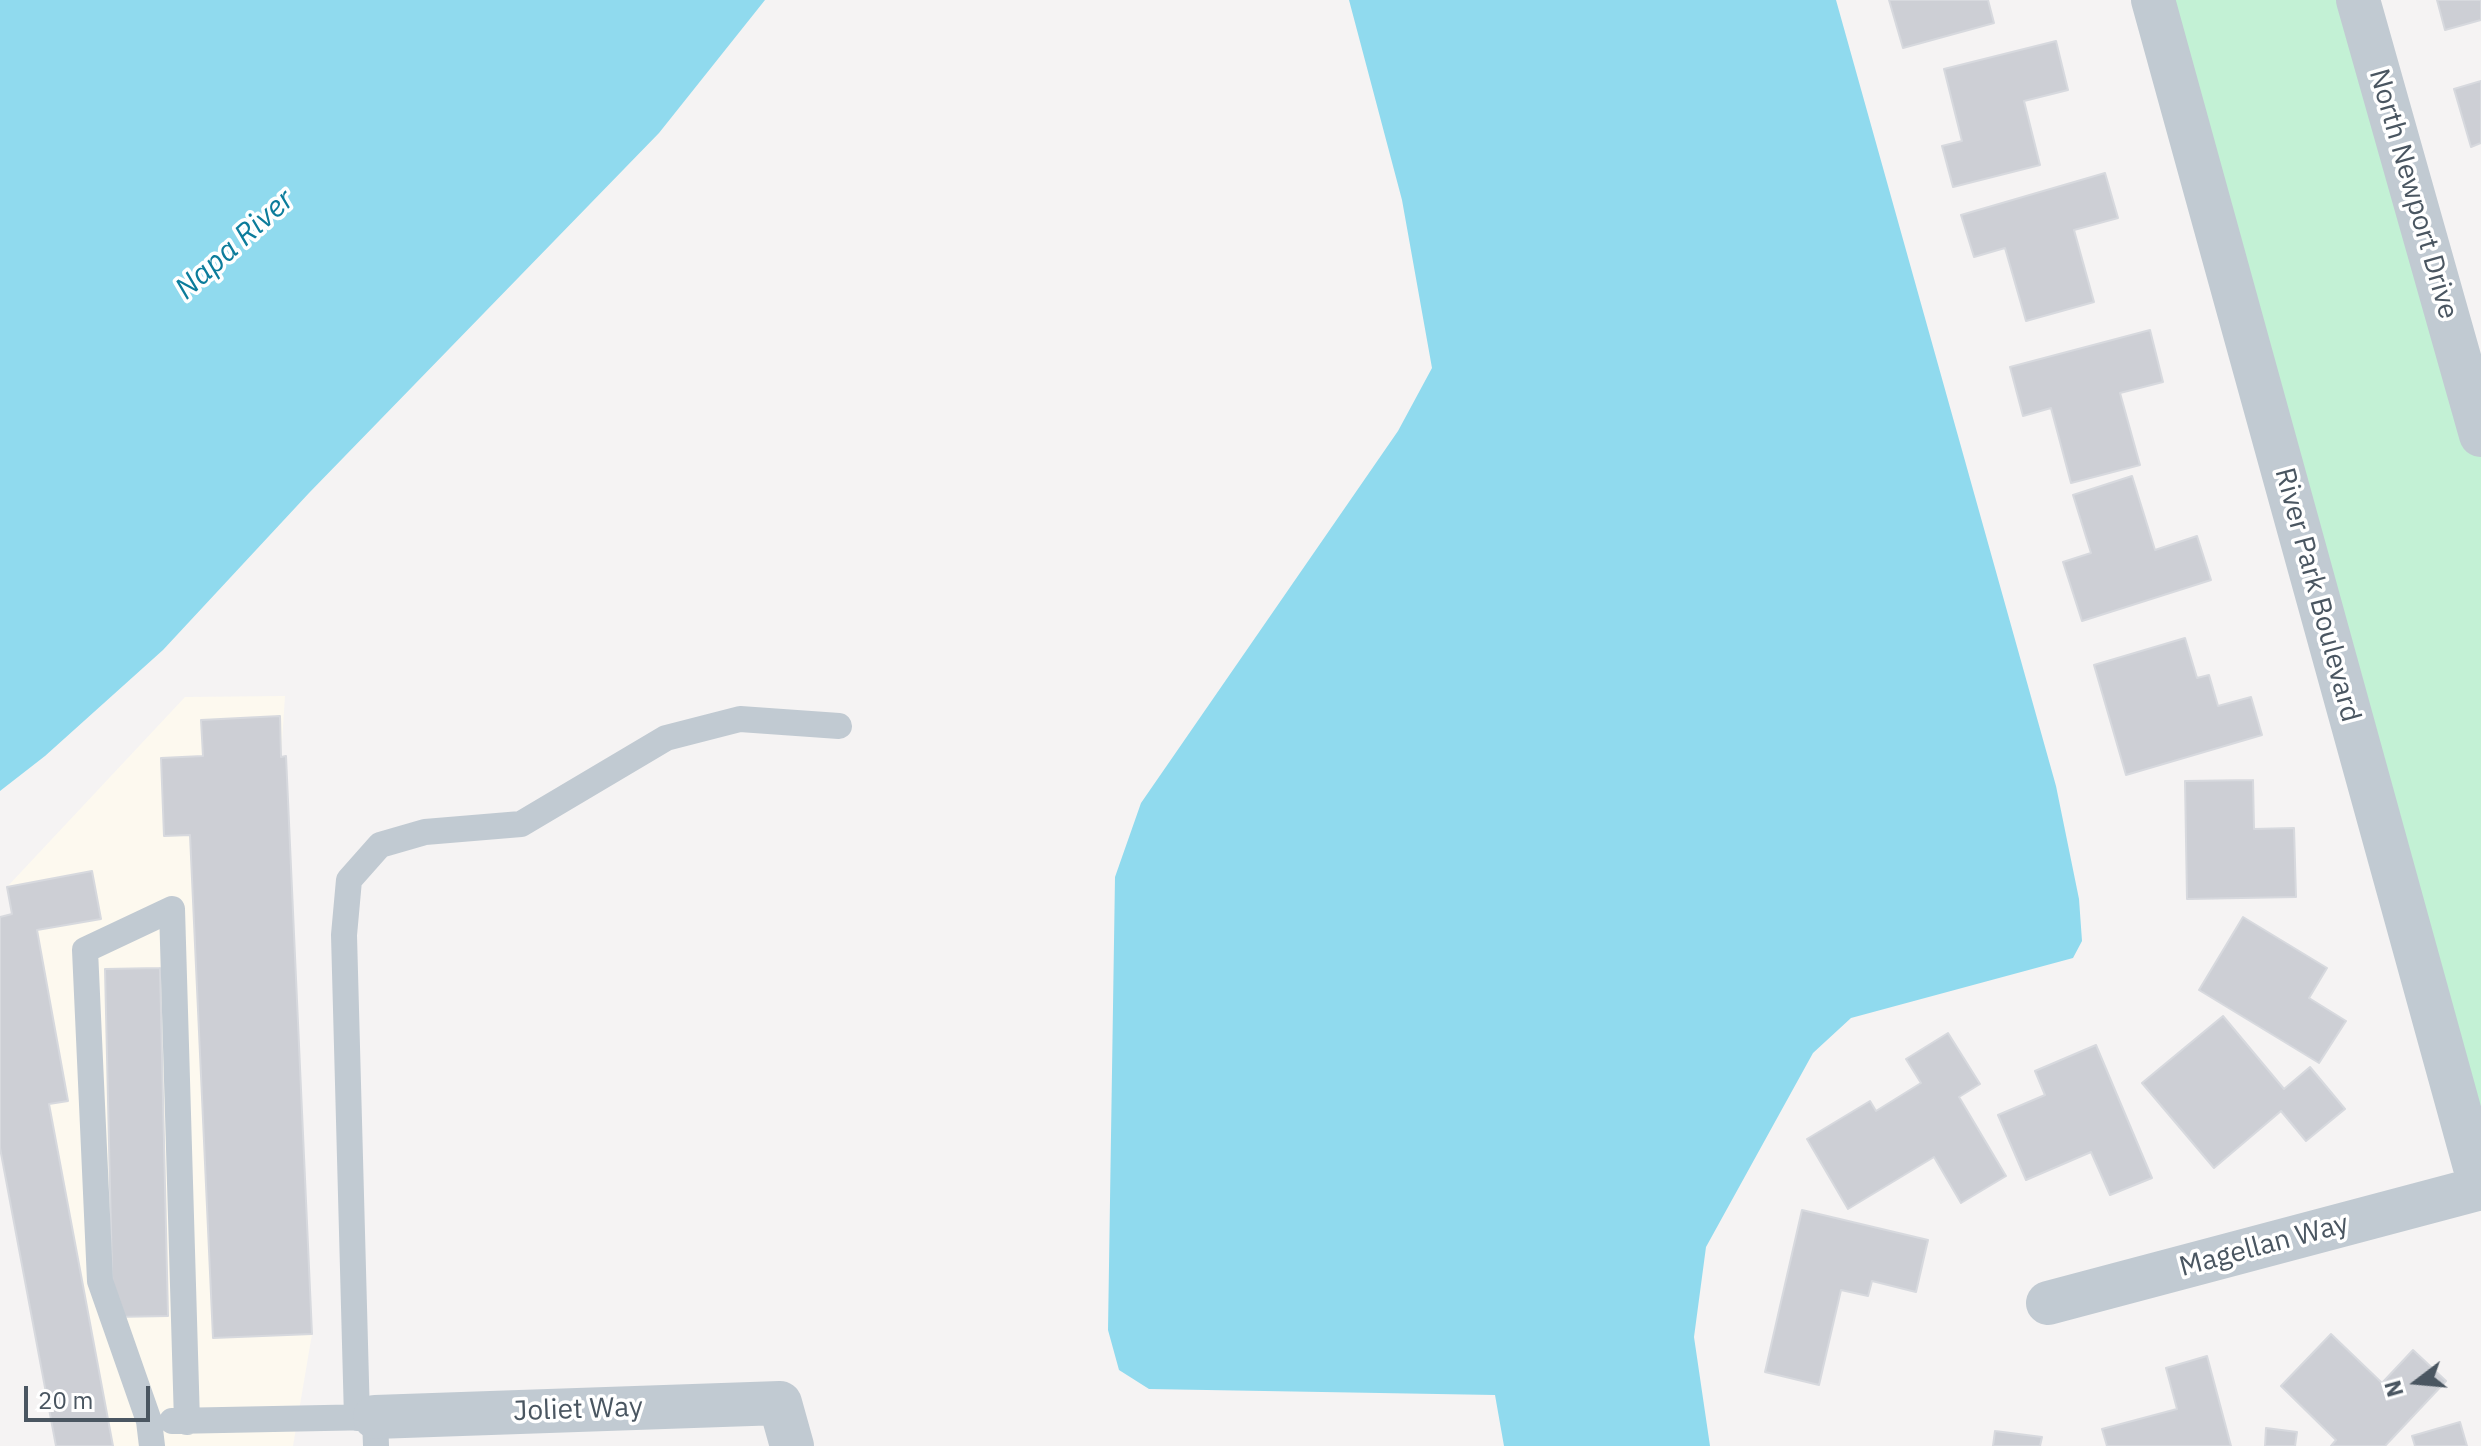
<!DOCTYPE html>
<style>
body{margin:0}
#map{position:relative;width:2481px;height:1446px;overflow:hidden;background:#f5f3f3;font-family:"IBM Plex Sans",sans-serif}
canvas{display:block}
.north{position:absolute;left:2377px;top:1342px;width:80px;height:80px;-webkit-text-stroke:6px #fff;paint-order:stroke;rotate:254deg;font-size:22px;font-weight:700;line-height:32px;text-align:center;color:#4a5661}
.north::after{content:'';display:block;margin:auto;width:28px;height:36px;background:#4a5661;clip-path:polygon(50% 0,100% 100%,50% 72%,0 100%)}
.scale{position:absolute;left:24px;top:1386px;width:126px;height:36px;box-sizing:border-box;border:4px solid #4a5661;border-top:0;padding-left:10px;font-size:24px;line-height:28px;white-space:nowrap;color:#4a5661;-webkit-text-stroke:6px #fff;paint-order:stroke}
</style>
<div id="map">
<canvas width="2481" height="1446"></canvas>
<div class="north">N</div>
<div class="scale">20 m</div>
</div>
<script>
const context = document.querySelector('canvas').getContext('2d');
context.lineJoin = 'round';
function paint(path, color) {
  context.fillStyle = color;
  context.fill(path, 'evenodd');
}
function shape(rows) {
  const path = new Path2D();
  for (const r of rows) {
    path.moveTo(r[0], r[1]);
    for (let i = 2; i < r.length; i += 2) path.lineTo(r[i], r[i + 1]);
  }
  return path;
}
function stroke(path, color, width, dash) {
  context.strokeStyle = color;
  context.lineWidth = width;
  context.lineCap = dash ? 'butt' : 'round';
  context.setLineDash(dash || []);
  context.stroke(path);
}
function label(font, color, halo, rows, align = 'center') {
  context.font = font + ' "IBM Plex Sans",sans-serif';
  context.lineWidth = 7;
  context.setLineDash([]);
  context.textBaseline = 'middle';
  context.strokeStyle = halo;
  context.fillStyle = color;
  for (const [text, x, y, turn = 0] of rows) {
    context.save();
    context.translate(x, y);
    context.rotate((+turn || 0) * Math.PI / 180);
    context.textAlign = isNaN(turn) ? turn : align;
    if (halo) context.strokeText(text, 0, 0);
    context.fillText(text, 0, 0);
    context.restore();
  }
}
paint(shape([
 [285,696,281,757,312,1334,293,1446,56,1446,0,1148,0,917,12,914,7,887,185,697]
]), '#fdf9ef');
paint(shape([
 [2153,0,2358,0,2481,435,2481,1189]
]), '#c3f1d5');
paint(shape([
 [0,0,765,0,659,133,309,493,163,650,45,756,0,791],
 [1349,0,1836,0,2056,786,2079,899,2082,941,2073,958,1851,1018,1813,1053,1706,1247,1694,1337,1710,1446,1504,1446,1495,1395,1149,1389,1119,1370,1108,1330,1115,877,1141,803,1398,431,1432,368,1402,200]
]), '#90daee');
const building = shape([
 [1889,0,1988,0,1994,23,1903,48,1889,0],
 [2437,0,2481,0,2481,20,2445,30,2437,0],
 [2056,41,2068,90,2024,101,2040,165,1953,187,1942,146,1962,141,1944,69,2056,41],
 [2481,81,2481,143,2471,147,2454,89,2481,81],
 [2105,173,2118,218,2074,230,2094,302,2026,321,2005,248,1974,257,1961,215,2105,173],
 [2150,330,2163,382,2120,393,2140,465,2071,483,2051,408,2023,416,2010,367,2150,330],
 [2132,476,2155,550,2197,536,2211,580,2082,621,2063,562,2091,553,2073,495,2132,476],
 [2185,638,2197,678,2209,675,2218,706,2251,697,2262,735,2126,775,2094,665,2185,638],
 [280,716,281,757,286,756,312,1334,213,1338,190,835,164,836,161,758,203,756,201,720,280,716],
 [2253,780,2254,829,2294,828,2296,897,2187,899,2185,781,2253,780],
 [92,871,101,919,37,930,68,1101,49,1104,113,1446,56,1446,0,1148,0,917,12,914,7,887,92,871],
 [2243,917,2327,968,2309,998,2346,1021,2319,1063,2199,990,2243,917],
 [160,968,168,1316,113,1317,105,969,160,968],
 [2223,1016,2284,1089,2310,1067,2345,1109,2306,1141,2281,1111,2214,1168,2142,1083,2223,1016],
 [1948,1033,1980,1084,1959,1097,2006,1176,1961,1203,1934,1157,1848,1209,1807,1139,1870,1101,1876,1111,1921,1083,1906,1059,1948,1033],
 [2096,1045,2152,1178,2110,1195,2091,1152,2026,1180,1998,1115,2045,1095,2035,1071,2096,1045],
 [1802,1210,1928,1240,1916,1292,1872,1281,1868,1296,1841,1290,1819,1385,1765,1372,1802,1210],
 [2331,1334,2382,1383,2413,1350,2446,1381,2385,1446,2331,1446,2336,1440,2281,1386,2331,1334],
 [2207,1356,2231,1446,2107,1446,2102,1429,2177,1409,2166,1368,2207,1356],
 [2460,1422,2467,1446,2415,1446,2412,1436,2460,1422],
 [2266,1428,2297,1432,2295,1446,2265,1446,2266,1428],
 [1995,1431,2042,1437,2040,1446,1993,1446,1995,1431]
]);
paint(building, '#cdcfd5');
stroke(building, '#d7d9de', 2);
stroke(shape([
 [357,1418,344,935,349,880,380,845,425,832,521,824,666,738,740,719,839,726],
 [172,1421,375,1417,376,1446],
 [152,1446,149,1421,100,1281,85,950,172,909,187,1422]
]), '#c1cad2', 26);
stroke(shape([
 [2153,0,2481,1189],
 [2358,0,2481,435],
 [2048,1303,2481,1188],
 [375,1417,780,1403,792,1446]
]), '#c1cad2', 44);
label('28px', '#4a5661', '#fff', [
 ["North Newport Drive",2413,194,74],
 ["River Park Boulevard",2317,595,75],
 ["Magellan Way",2264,1246,-15],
 ["Joliet Way",578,1410,-2]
]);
label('italic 30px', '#0c7c9b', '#fff', [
 ["Napa River",235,245,-42]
]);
</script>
